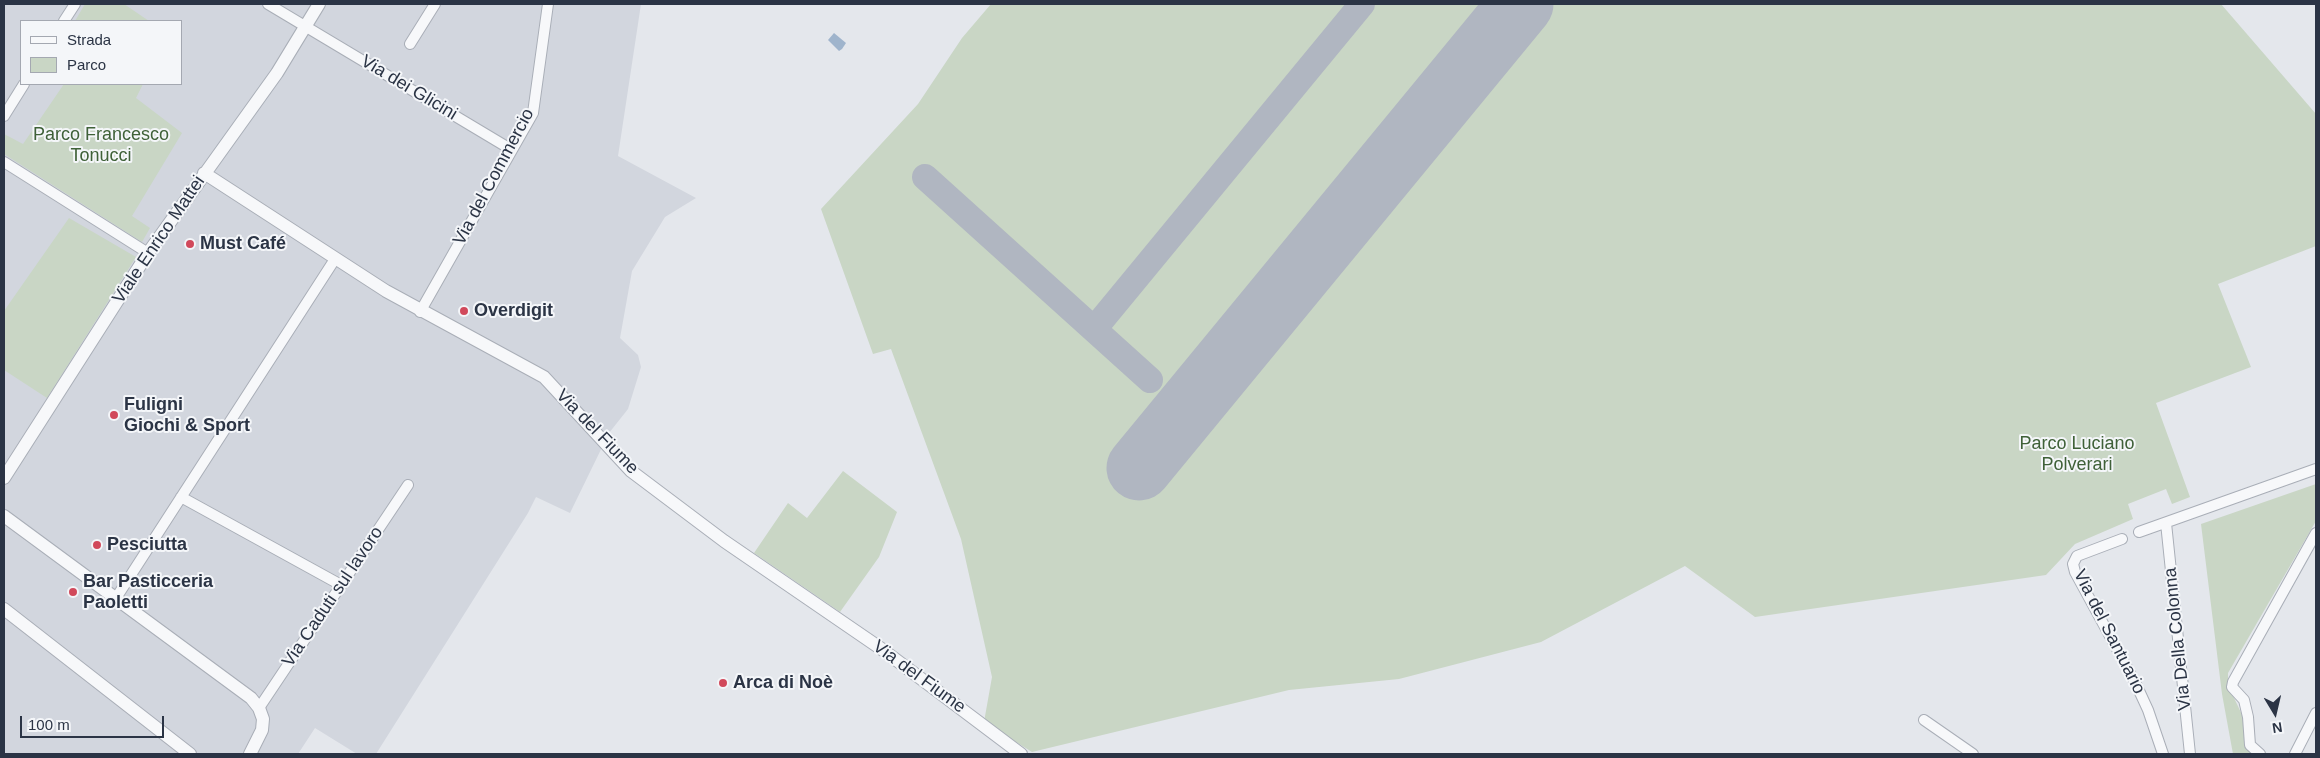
<!DOCTYPE html>
<meta charset="utf-8">
<style>
body{margin:0}
#map{position:relative;width:2320px;height:758px;overflow:hidden;background:#e4e7ec;font-family:Arial,sans-serif}
canvas{display:block}
.frame{position:absolute;inset:0;border:5px solid #2b3445;pointer-events:none}
.legend{position:absolute;left:20px;top:20px;width:162px;height:65px;box-sizing:border-box;background:#f4f6f9;border:1px solid #a4a8b1;margin:0;padding:6px 9px;list-style:none;font-size:15px;color:#2b3445}
.legend li{display:flex;align-items:center;gap:10px;height:25px}
.legend b{width:25px;border:1px solid #a4a8b1}
.north{position:absolute;left:2250px;top:688px;width:50px;height:50px;-webkit-text-stroke:4px #f4f6f9;paint-order:stroke;rotate:171deg;font-size:14px;font-weight:700;line-height:20px;text-align:center;color:#2b3445}
.north::after{content:'';display:block;margin:auto;width:18px;height:22px;background:#2b3445;clip-path:polygon(50% 0,100% 100%,50% 72%,0 100%)}
.scale{position:absolute;left:20px;top:716px;width:144px;height:22px;box-sizing:border-box;border:2px solid #2b3445;border-top:0;padding-left:6px;font-size:15px;line-height:18px;white-space:nowrap;color:#2b3445;-webkit-text-stroke:4px #f4f6f9;paint-order:stroke}
</style>
<div id="map">
<canvas width="2320" height="758"></canvas>
<div class="frame"></div>
<ul class="legend">
<li><b style="height:6px;background:#f7f8fa"></b>Strada</li>
<li><b style="height:14px;background:#c9d6c5"></b>Parco</li>
</ul>
<div class="north">N</div>
<div class="scale">100 m</div>
</div>
<script>
const context = document.querySelector('canvas').getContext('2d');
context.lineJoin = 'round';
function paint(path, color) {
  context.fillStyle = color;
  context.fill(path, 'evenodd');
}
function shape(rows) {
  const path = new Path2D();
  for (const r of rows) {
    path.moveTo(r[0], r[1]);
    for (let i = 2; i < r.length; i += 2) path.lineTo(r[i], r[i + 1]);
  }
  return path;
}
function stroke(path, color, width, dash) {
  context.strokeStyle = color;
  context.lineWidth = width;
  context.lineCap = dash ? 'butt' : 'round';
  context.setLineDash(dash || []);
  context.stroke(path);
}
function label(font, color, halo, rows, align = 'center') {
  context.font = font + ' Arial,sans-serif';
  context.lineWidth = 4;
  context.setLineDash([]);
  context.textBaseline = 'middle';
  context.strokeStyle = halo;
  context.fillStyle = color;
  for (const [text, x, y, turn = 0] of rows) {
    context.save();
    context.translate(x, y);
    context.rotate((+turn || 0) * Math.PI / 180);
    context.textAlign = isNaN(turn) ? turn : align;
    if (halo) context.strokeText(text, 0, 0);
    context.fillText(text, 0, 0);
    context.restore();
  }
}
paint(shape([
 [4,4,641,4,618,156,696,198,665,217,632,271,620,338,638,355,641,367,628,409,609,433,570,513,536,497,528,513,376,754,357,754,315,728,298,754,4,754],
 [21,21,181,21,181,84,21,84]
]), '#d2d6de');
paint(shape([
 [85,4,124,4,149,21,75,21],
 [991,4,2221,4,2316,114,2316,246,2218,284,2251,367,2156,403,2190,497,2172,504,2166,489,2128,504,2133,519,2075,544,2046,575,1755,617,1685,566,1541,642,1399,679,1289,690,1032,752,984,722,992,677,961,539,891,349,873,354,821,209,918,104,962,38],
 [64,84,143,84,136,98,182,133,132,216,150,228,142,242,4,154,4,134,23,144],
 [69,218,136,257,47,398,4,370,4,311],
 [843,471,897,512,879,557,840,612,754,553,788,503,807,518],
 [2316,484,2316,521,2228,673,2228,685,2244,719,2243,727,2251,743,2268,754,2233,754,2222,694,2201,524]
]), '#c9d6c5');
paint(shape([
 [834,33,846,43,842,49,839,51,828,40]
]), '#9fb4cc');
stroke(shape([
 [925,177,1150,380],
 [1095,328,1362,4]
]), '#b0b6c1', 26);
stroke(shape([
 [1139,468,1521,4]
]), '#b0b6c1', 65);
const minor = shape([
 [268,4,512,150],
 [64,21,75,4],
 [410,44,435,4],
 [4,116,24,84],
 [4,162,148,253],
 [420,312,533,113,548,4],
 [181,497,341,585],
 [2166,523,2190,754],
 [2139,532,2316,469],
 [2122,539,2077,556,2073,564,2075,572,2136,684,2148,710,2163,754],
 [116,598,335,259],
 [259,708,408,485],
 [1924,720,1973,754],
 [2260,754,2250,745,2248,717,2244,700,2232,687,2233,682,2316,533],
 [2295,754,2316,713]
]);
const tertiary = shape([
 [204,173,386,291,544,377,631,471,724,541,883,650,1021,754],
 [4,478,148,253,277,73,319,4],
 [4,516,251,698,259,708,263,719,262,730,250,754],
 [4,609,190,754]
]);
stroke(minor, '#a9aeb7', 12);
stroke(tertiary, '#a9aeb7', 14);
stroke(minor, '#f7f8fa', 10);
stroke(tertiary, '#f7f8fa', 12);
for (const [x, y, r, color] of [
 [190,244,5,"#d1495b"],
 [464,311,5,"#d1495b"],
 [114,415,5,"#d1495b"],
 [97,545,5,"#d1495b"],
 [73,592,5,"#d1495b"],
 [723,683,5,"#d1495b"]
]) {
  const dot = new Path2D();
  dot.arc(x, y, r, 0, 2 * Math.PI);
  context.fillStyle = color;
  context.fill(dot);
  stroke(dot, '#f4f6f9', 2);
}
label('18px', '#2b3445', '#f4f6f9', [
 ["Via dei Glicini",409,88,31],
 ["Via del Commercio",494,177,-62],
 ["Viale Enrico Mattei",159,240,-56],
 ["Via del Fiume",597,432,46],
 ["Via Caduti sul lavoro",333,597,-56],
 ["Via del Santuario",2109,632,63],
 ["Via Della Colonna",2178,639,-96],
 ["Via del Fiume",919,677,36]
]);
label('18px', '#3f6138', '#f4f6f9', [
 ["Parco Francesco",101,135],
 ["Tonucci",101,156],
 ["Parco Luciano",2077,444],
 ["Polverari",2077,465]
]);
label('bold 18px', '#2b3445', '#f4f6f9', [
 ["Must Café",200,244],
 ["Overdigit",474,311],
 ["Fuligni",124,405],
 ["Giochi & Sport",124,426],
 ["Pesciutta",107,545],
 ["Bar Pasticceria",83,582],
 ["Paoletti",83,603],
 ["Arca di Noè",733,683]
], 'left');
</script>
